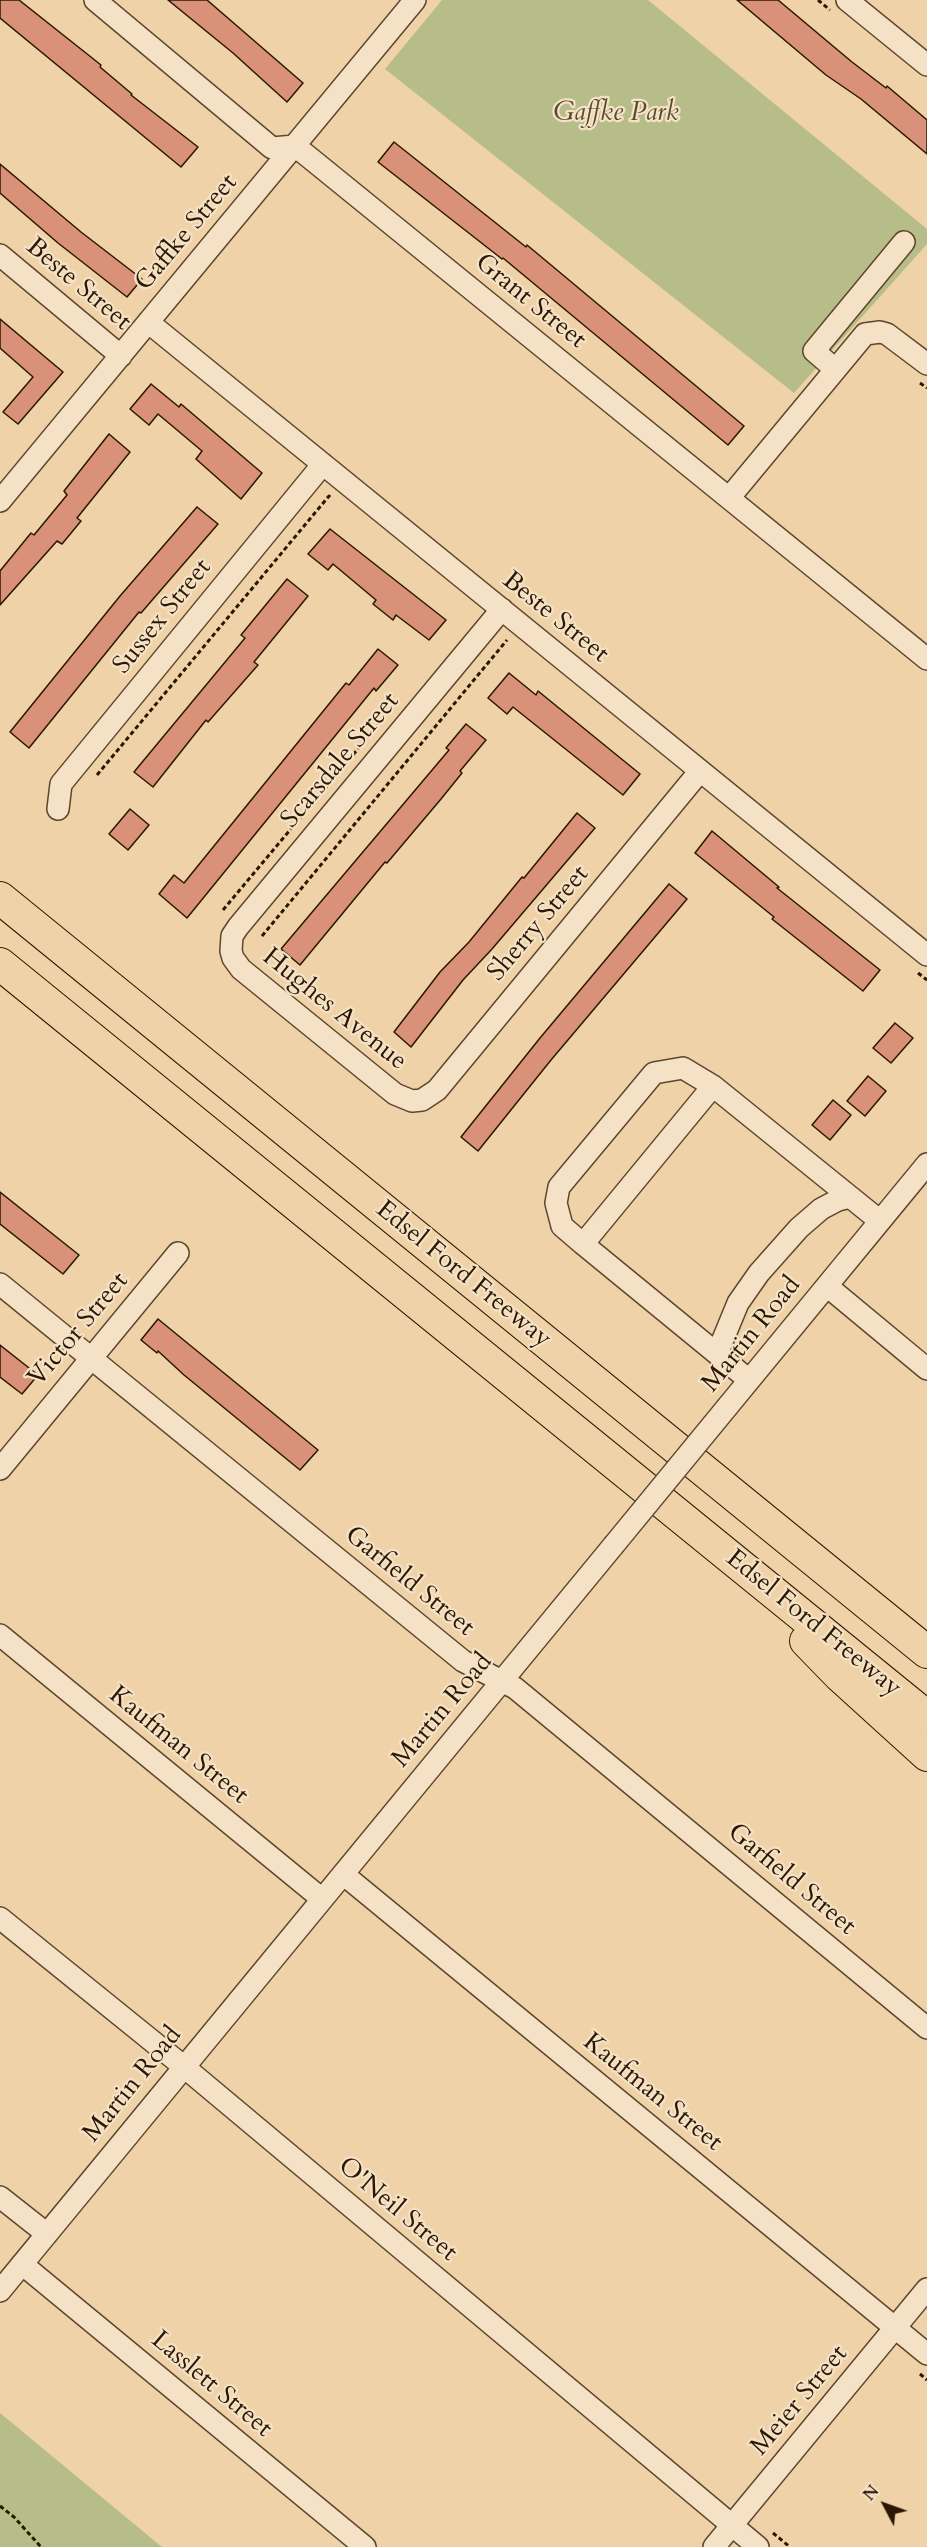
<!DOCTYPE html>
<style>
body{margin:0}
#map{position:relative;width:927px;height:2547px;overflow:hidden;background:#f0d2a8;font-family:Cardo,serif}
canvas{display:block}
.north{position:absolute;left:855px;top:2475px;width:60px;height:60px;-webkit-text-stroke:4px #f5e2c6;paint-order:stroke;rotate:311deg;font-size:16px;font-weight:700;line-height:24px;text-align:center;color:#2b1802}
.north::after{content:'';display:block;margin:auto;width:21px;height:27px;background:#2b1802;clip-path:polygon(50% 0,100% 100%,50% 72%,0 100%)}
</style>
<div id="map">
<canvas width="927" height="2547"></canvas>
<div class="north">N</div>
</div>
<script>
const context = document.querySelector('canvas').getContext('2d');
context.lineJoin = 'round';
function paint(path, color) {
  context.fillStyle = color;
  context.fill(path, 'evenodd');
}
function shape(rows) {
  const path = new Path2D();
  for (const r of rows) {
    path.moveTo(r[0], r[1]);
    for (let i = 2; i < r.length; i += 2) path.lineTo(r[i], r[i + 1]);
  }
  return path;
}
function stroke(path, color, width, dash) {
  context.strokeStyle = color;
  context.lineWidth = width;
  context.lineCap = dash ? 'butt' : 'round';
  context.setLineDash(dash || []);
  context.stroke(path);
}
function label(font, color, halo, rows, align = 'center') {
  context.font = font + ' Cardo,serif';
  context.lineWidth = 4.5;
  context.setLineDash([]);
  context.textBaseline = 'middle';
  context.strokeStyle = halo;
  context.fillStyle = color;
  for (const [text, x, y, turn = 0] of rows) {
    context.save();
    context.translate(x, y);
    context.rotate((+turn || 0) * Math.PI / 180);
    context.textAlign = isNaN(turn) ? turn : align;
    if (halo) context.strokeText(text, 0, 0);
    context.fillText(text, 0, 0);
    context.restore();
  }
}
paint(shape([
 [442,0,648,0,927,229,927,244,794,393,385,69],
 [0,2413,162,2547,0,2547]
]), '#b7bd89');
const building = shape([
 [0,0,19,0,101,65,100,67,132,94,131,95,198,147,181,167,0,18,0,0],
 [168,0,207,0,303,83,287,102,233,53,168,0],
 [737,0,778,0,852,62,886,88,887,86,927,120,927,154,861,99,826,75,737,0],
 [394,142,526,247,527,245,744,426,728,445,503,258,502,259,378,162,394,142],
 [0,164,81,232,142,279,127,297,58,243,0,193,0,164],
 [0,319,63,372,18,424,3,412,33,377,0,348,0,319],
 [151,384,179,407,181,404,262,473,241,499,196,459,202,451,158,414,149,425,130,409,151,384],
 [109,434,130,452,77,518,81,521,62,544,57,541,0,605,0,571,31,533,34,535,67,495,64,491,109,434],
 [197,507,218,524,141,613,139,612,29,748,10,732,120,596,197,507],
 [330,529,446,620,429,640,396,615,393,620,373,604,376,600,333,564,328,570,308,554,330,529],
 [287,579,308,596,254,662,258,665,208,722,206,720,153,787,134,772,245,638,241,635,287,579],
 [378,649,398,665,376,691,374,688,187,918,159,894,174,875,184,883,346,683,349,685,378,649],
 [509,673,536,695,538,691,640,774,623,795,513,707,507,714,488,698,509,673],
 [466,724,486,740,460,771,462,773,441,799,387,863,385,862,300,965,281,949,449,750,446,748,466,724],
 [130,809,149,825,128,850,109,834,130,809],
 [577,813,595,828,492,949,463,980,411,1047,394,1032,440,972,469,942,522,877,524,878,577,813],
 [712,831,779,887,777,888,880,970,863,991,772,919,774,917,695,853,712,831],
 [669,884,687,899,551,1060,478,1151,461,1137,540,1038,669,884],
 [895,1023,913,1038,891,1063,873,1048,895,1023],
 [868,1076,886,1091,865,1116,847,1101,868,1076],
 [833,1100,851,1115,830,1140,812,1125,833,1100],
 [0,1192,79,1255,63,1274,0,1224,0,1192],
 [158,1319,318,1450,300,1470,184,1375,158,1351,157,1353,141,1340,158,1319],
 [0,1345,38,1375,22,1394,0,1377,0,1345]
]);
paint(building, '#d99179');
stroke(building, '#2b1802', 1.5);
const minor = shape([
 [95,0,272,148,295,146,310,158,927,659],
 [847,0,927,65],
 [0,255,121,356],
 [148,322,927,955],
 [835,369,814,351,904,242],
 [729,498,865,334,880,332,887,334,927,364],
 [0,501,415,0],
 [502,609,238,927,232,936,231,951,233,958,241,969,395,1094,412,1101,422,1100,437,1090,700,771],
 [58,809,61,784,323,464],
 [583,1244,562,1226,556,1203,559,1187,654,1073,683,1068,713,1086],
 [0,1284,463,1661,515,1688,927,2028],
 [827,1286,927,1369],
 [717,1354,738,1303,759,1273,799,1228,821,1209,838,1200,850,1197],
 [749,1380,583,1244,713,1086,880,1221],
 [728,1406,927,1164],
 [0,1469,178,1253],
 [0,1635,322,1899],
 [343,1874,927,2354],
 [0,1918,183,2066,758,2547],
 [0,2197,47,2234],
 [22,2264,365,2547],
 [0,2291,613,1546],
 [714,2547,927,2289]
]);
const highway = shape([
 [0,898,927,1652],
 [0,964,927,1717],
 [806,1641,840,1676,927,1755]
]);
stroke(minor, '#5c462c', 24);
stroke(highway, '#2b1802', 34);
stroke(shape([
 [818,0,830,10],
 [920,383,927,388],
 [97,775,329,496,331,498],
 [223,910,378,725],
 [262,936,507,640],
 [918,973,927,980],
 [920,2374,927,2380],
 [0,2506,14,2517,41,2547],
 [773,2533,790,2547]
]), '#2b1802', 3, [4.5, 3]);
stroke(minor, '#f5e2c6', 21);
stroke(highway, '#f0d2a8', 32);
const minorBridge = shape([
 [613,1546,728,1406]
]);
stroke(minorBridge, '#5c462c', 24, []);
stroke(minorBridge, '#f5e2c6', 21);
label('italic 26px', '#554a2a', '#f5e2c6', [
 ["Gaffke Park",616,114]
]);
label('26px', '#2b1802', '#f5e2c6', [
 ["Gaffke Street",187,233,-50],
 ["Beste Street",78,285,40],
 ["Grant Street",530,302,39],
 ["Sussex Street",163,617,-51],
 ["Beste Street",555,618,39],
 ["Scarsdale Street",341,761,-50],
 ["Sherry Street",539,924,-50],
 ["Hughes Avenue",334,1010,39],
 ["Edsel Ford Freeway",463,1275,39],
 ["Victor Street",79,1330,-50],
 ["Martin Road",752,1335,-51],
 ["Garfield Street",409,1582,39],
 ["Edsel Ford Freeway",813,1624,39],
 ["Martin Road",443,1711,-50],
 ["Kaufman Street",178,1746,39],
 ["Garfield Street",791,1880,40],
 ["Martin Road",133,2085,-51],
 ["Kaufman Street",652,2093,39],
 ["O'Neil Street",397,2210,40],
 ["Lasslett Street",211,2385,40],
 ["Meier Street",800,2401,-50]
]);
</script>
